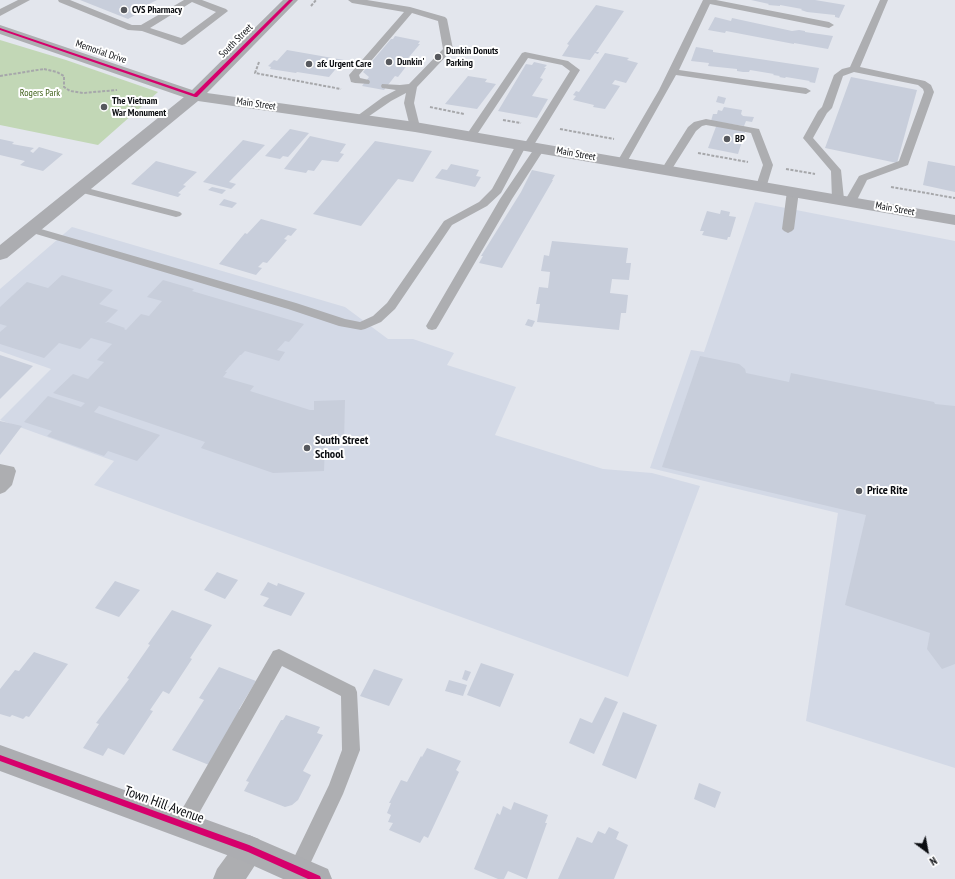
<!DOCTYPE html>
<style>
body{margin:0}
#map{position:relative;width:955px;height:879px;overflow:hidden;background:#e3e6ed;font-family:"PT Sans Narrow",sans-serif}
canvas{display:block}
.north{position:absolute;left:907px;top:831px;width:40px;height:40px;-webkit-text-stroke:3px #fff;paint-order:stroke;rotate:148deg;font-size:11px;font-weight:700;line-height:16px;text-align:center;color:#0b0d11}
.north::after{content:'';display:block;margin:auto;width:14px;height:18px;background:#0b0d11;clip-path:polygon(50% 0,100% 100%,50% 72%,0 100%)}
</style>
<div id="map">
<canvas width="955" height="879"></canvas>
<div class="north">N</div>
</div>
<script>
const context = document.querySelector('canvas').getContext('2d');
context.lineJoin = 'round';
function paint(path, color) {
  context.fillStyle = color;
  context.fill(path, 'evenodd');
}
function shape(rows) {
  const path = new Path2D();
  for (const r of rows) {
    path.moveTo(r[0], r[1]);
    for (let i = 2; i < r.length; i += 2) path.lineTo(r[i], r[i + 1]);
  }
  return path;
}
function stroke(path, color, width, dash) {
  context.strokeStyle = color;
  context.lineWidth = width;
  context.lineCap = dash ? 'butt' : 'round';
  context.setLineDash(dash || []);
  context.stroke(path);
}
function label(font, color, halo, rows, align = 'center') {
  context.font = font + ' "PT Sans Narrow",sans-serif';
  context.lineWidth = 4;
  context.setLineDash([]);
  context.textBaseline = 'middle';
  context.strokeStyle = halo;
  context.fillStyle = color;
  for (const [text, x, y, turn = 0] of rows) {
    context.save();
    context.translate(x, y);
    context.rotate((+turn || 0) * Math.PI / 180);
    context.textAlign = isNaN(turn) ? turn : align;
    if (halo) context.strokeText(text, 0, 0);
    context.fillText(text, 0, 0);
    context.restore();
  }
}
paint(shape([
 [755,202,955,241,955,768,806,721,838,513,650,468,691,350,704,352],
 [72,227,345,307,388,339,413,339,454,353,447,365,516,387,495,435,603,469,652,473,700,486,628,677,94,485,114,461,0,420,51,369,0,351,0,289]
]), '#d3d9e6');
paint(shape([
 [0,40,66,60,158,92,98,145,0,125]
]), '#c2d7b6');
paint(shape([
 [80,0,157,0,149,4,153,5,128,19],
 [751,0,815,0,845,5,839,18,835,17,835,15,807,12,801,10,802,9,780,5,780,6,768,5,769,4],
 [596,5,624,11,596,52,599,52,598,54,595,53,590,60,562,56,569,45,567,44],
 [715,17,731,21,732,18,792,31,799,30,805,31,805,32,833,36,828,49,794,43,794,44,726,31,725,33,708,30],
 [395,36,420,41,418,44,420,44,404,63,408,64,398,77,395,76,384,90,362,86,369,77,363,72,391,39,393,39],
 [696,47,713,50,713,52,819,68,815,83,809,82,810,81,786,77,785,78,779,77,780,76,773,75,774,74,750,70,749,72,743,72,737,71,737,69,708,66,709,63,691,61],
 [287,50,344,60,342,62,348,63,345,66,339,65,329,77,297,72,296,73,270,69,271,67,268,66,274,60,277,61],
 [605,53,629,58,627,60,638,63,626,83,615,80,612,84,620,86,605,109,593,107,594,105,573,100,576,96,573,95,576,91,579,92],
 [534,62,547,65,544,68,546,68,540,78,543,79,532,96,548,99,537,118,498,111,526,64,532,65],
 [468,76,487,79,485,82,496,84,477,109,445,104],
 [851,77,917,90,897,163,825,148],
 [718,96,726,98,724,104,716,102],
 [724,107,742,110,741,114,743,116,754,117,752,122,746,121,744,126,711,121,713,114,717,114,718,110,722,111],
 [717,124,746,129,738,154,708,148],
 [290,129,309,133,288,157,283,156,280,159,265,156],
 [310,136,346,144,340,153,344,154,338,162,322,160,314,171,308,170,306,173,284,169],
 [0,139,14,142,12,144,34,148,30,151,33,153,39,147,63,154,43,171,20,165,25,161,0,155],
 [243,140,265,145,229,182,236,184,231,189,203,182],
 [375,141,432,151,413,182,398,179,361,226,313,214],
 [156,161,197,172,183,185,186,186,178,193,181,194,178,197,131,184],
 [928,161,955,166,955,192,923,185],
 [451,164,479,170,476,176,481,177,475,187,435,178,442,169,447,170],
 [532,170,555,175,552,180,553,180,502,268,479,263,483,256,481,256,521,192],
 [212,187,226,190,222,194,208,190],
 [224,199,237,203,232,208,219,205],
 [721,210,730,212,729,216,736,217,730,237,728,237,727,240,702,235,704,231,700,231,707,211,720,214],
 [261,219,297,229,291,236,288,235,284,239,287,240,267,263,263,262,258,267,262,268,256,275,219,264,245,233,247,234],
 [552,241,628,248,626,263,631,263,629,280,612,279,610,293,628,295,626,313,621,313,619,330,537,322,540,304,536,304,539,287,548,288,550,272,541,271,544,255,549,256],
 [62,275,113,290,99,304,118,310,105,323,108,322,125,328,124,329,126,330,141,314,149,316,162,301,147,297,163,280,194,289,192,291,304,324,289,342,285,341,277,350,285,352,279,361,245,351,241,355,240,355,225,372,227,372,223,377,254,386,250,391,310,410,314,410,314,401,345,400,344,442,325,443,324,471,273,473,201,448,205,442,99,406,94,412,160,435,137,461,108,451,104,456,47,436,52,431,24,422,48,396,81,407,85,403,53,393,73,374,88,379,104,362,97,360,112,344,91,338,80,349,59,343,44,358,0,344,0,332,7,326,0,324,0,307,27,282,48,288],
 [528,319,535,321,532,327,525,325],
 [0,355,33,366,0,399],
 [700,356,739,364,745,369,746,373,789,382,791,373,934,402,935,404,955,406,955,664,942,669,927,649,930,633,845,605,866,515,662,467],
 [0,421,22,426,0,455],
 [217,572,238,580,225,599,204,590],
 [115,581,140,590,119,617,95,608],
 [268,582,277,586,278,583,305,593,291,616,263,606,269,598,260,595],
 [172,610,212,625,190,658,192,659,169,694,163,691,150,710,153,711,124,755,108,748,103,756,83,748,99,724,96,723,129,679,127,678,150,645,148,644],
 [34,652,68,664,29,717,26,716,23,719,12,715,10,717,0,714,0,689,15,670,19,671],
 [481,663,514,674,500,707,467,695],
 [219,667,256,681,239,709,242,711,209,765,172,750,204,700,199,698],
 [374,669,403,679,389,706,360,696],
 [465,670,471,672,467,681,462,679],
 [449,680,467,685,463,696,445,691],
 [605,697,618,702,594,754,569,743,580,718,592,723],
 [623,712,657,725,636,779,602,765],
 [286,715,320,727,317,733,323,735,303,771,311,775,298,800,292,805,285,807,244,791,249,782,246,781,281,720,283,720],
 [427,748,461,761,456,770,459,772,428,838,424,836,420,843,389,830,393,823,388,822,391,815,387,813,391,803,389,803,401,780,407,782,421,756,422,757],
 [699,783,721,792,715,808,694,799],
 [514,802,548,815,545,823,547,823,527,879,508,871,504,879,498,879,474,869,497,813,500,815,503,806,511,810],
 [609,827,619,832,616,839,628,845,614,879,558,879,577,837,592,843,598,831,605,834]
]), '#c8cedb');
stroke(shape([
 [311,6,316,0],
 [259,62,255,73,341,89],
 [44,69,57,72,64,76,64,87,70,91,83,93,117,90],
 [0,76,44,69],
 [132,95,132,107,136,108],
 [430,107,464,114],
 [503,120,521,123],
 [560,129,614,139],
 [698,153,748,162],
 [786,169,815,174],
 [891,187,955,198]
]), '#a6a7aa', 2, [3, 1.5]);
paint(shape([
 [18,0,30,0,0,16,0,9,18,0],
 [58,0,70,0,132,25,141,25,184,0,202,0,226,9,228,11,185,44,182,45,142,31,128,30,59,2,58,0],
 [192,2,216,12,181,38,150,28,192,2],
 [348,0,367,0,410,7,445,17,447,19,453,49,417,87,414,103,420,127,419,129,415,130,410,127,404,103,406,93,391,101,362,121,354,121,353,119,383,97,396,90,382,88,381,86,382,84,400,85,409,84,443,49,438,21,412,13,359,75,360,78,369,80,370,82,369,84,355,83,351,82,349,75,404,12,352,3,348,0],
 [703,0,716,0,829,22,834,25,829,28,710,4,679,70,806,88,811,91,806,94,676,75,627,162,626,164,618,164,617,162,659,90,703,0],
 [880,0,888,0,860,67,925,81,931,85,934,92,908,165,867,180,856,202,854,204,850,205,846,204,844,202,859,176,899,161,924,92,923,89,918,85,854,72,843,76,832,108,827,113,813,138,841,170,844,199,842,201,834,201,832,199,831,171,803,138,818,111,822,107,834,75,842,69,850,67,880,0],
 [525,52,568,61,580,70,532,148,525,148,501,193,487,206,452,225,395,309,381,322,365,329,361,330,339,326,288,309,26,231,24,229,26,227,30,225,34,227,296,303,345,319,360,322,373,316,387,303,444,221,479,202,492,189,516,145,517,143,525,143,570,71,562,65,528,58,474,139,466,139,465,137,522,53,525,52],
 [706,119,759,129,773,165,766,188,758,188,756,186,763,165,751,133,706,125,702,126,696,131,670,172,662,172,661,170,688,127,694,122,706,119],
 [540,145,545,148,512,199,438,326,436,329,432,330,428,329,426,326,500,199,536,146,540,145],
 [79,186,180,212,182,214,180,216,176,217,75,191,73,189,75,187,79,186],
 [793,188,799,191,794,229,792,231,788,233,784,231,782,229,787,191,793,188],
 [0,464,14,467,16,471,12,485,5,492,0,494,0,464],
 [279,649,355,687,357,692,360,750,343,794,304,877,298,879,290,877,288,870,329,785,342,750,341,696,282,666,189,831,182,834,175,831,173,825,273,651,279,649]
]), '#adaeb1');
paint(shape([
 [0,25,201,93,203,96,201,99,195,101,189,99,0,34,0,25],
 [249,835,259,839,264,849,259,859,246,879,213,879,217,869,239,839,249,835]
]), '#adaeb1');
paint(shape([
 [283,0,298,0,207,93,415,122,955,215,955,225,415,132,198,101,7,258,0,260,0,245,189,93,283,0],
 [0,745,249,835,328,869,332,879,283,879,243,861,0,771,0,745]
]), '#acadb1');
paint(shape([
 [289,0,293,0,197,97,195,97,0,30,0,28,194,94,289,0],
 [0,755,249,845,320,876,321,879,308,879,248,852,0,761,0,755]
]), '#d6006c');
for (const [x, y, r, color] of [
 [124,10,4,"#57595e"],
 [438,57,4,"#57595e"],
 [389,62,4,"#57595e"],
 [309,64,4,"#57595e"],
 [104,107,4,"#57595e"],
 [727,139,4,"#57595e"],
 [307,448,4,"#57595e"],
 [859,491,4,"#57595e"]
]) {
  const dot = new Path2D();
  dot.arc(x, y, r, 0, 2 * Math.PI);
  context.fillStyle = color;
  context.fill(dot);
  stroke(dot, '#fff', 1.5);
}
label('bold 10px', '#0b0d11', '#fff', [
 ["CVS Pharmacy",132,10],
 ["Dunkin Donuts",446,51],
 ["Parking",446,63],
 ["Dunkin'",397,62],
 ["afc Urgent Care",317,64],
 ["The Vietnam",112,101],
 ["War Monument",112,113],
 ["BP",735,139]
], 'left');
label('10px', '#0b0d11', '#fff', [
 ["South Street",236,41,-45],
 ["Memorial Drive",101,52,19],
 ["Main Street",256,104,8],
 ["Main Street",576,154,10],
 ["Main Street",895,209,10]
]);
label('10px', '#42631d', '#fff', [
 ["Rogers Park",40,93]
]);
label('bold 12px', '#0b0d11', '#fff', [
 ["South Street",315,441],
 ["School",315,455],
 ["Price Rite",867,491]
], 'left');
label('14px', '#0b0d11', '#fff', [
 ["Town Hill Avenue",164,805,20]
]);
</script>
